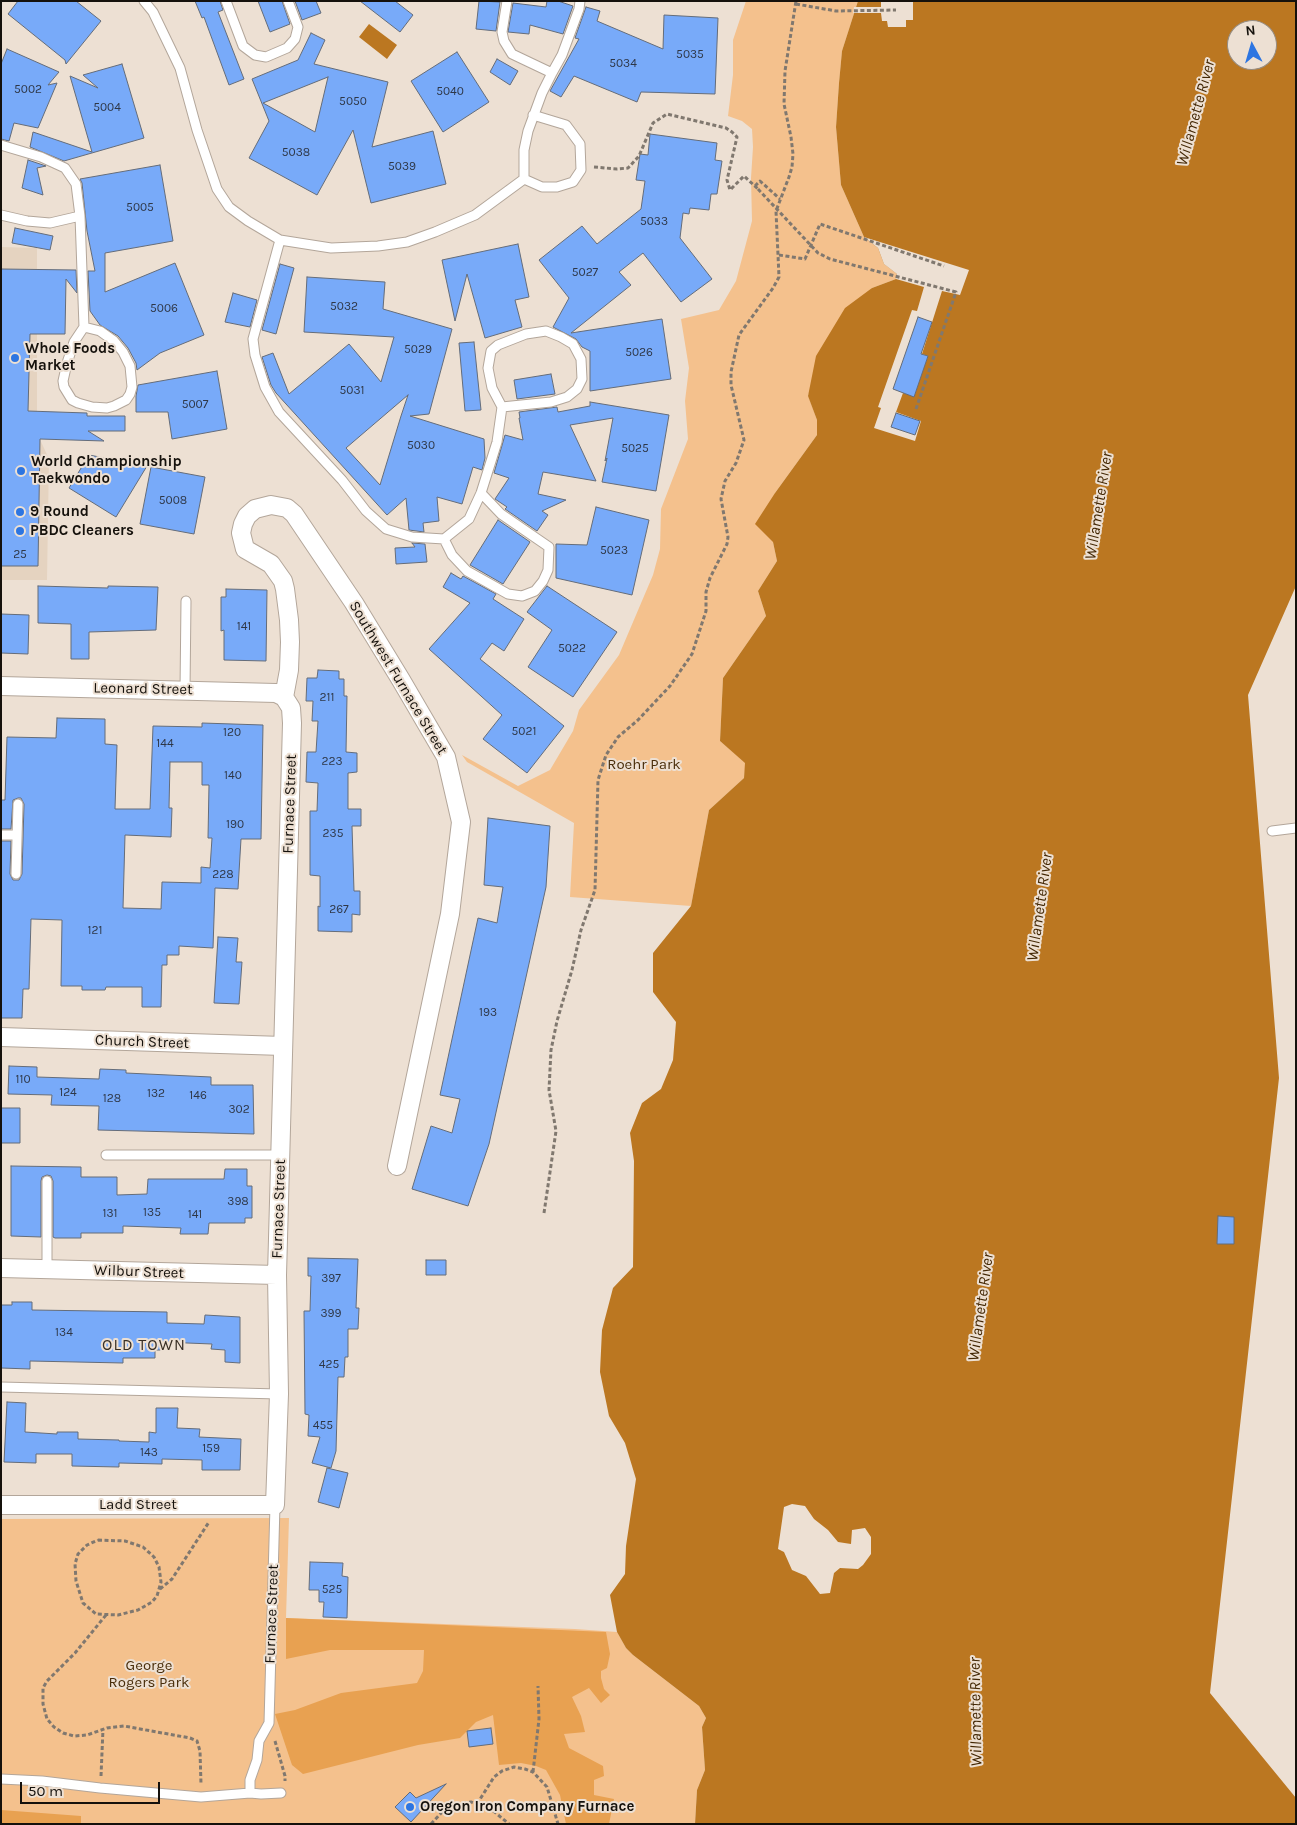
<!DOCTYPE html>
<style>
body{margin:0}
#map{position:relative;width:1297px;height:1825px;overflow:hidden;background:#ede0d3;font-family:Karla,sans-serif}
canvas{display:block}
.frame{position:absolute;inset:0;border:2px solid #15110c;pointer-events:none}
.north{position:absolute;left:1227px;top:20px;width:50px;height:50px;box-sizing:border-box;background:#ede0d3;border:1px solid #978d83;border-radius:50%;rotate:354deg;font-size:14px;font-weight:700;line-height:20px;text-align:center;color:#15110c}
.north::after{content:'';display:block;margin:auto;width:18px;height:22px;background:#2d75e1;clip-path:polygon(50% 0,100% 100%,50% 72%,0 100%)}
.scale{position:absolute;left:20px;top:1782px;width:140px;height:22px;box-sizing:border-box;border:2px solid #15110c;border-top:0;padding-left:6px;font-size:15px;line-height:18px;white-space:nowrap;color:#15110c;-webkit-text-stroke:4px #ede0d3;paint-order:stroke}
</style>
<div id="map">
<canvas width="1297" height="1825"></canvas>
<div class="frame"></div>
<div class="north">N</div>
<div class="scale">50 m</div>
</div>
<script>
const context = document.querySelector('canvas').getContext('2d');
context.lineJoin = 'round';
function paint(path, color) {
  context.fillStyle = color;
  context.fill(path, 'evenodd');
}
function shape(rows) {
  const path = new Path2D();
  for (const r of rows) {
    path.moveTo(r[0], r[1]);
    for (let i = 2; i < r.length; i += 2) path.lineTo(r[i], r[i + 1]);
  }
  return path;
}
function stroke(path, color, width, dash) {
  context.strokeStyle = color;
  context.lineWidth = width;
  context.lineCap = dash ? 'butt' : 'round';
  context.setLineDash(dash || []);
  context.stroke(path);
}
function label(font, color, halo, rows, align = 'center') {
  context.font = font + ' Karla,sans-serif';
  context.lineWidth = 4;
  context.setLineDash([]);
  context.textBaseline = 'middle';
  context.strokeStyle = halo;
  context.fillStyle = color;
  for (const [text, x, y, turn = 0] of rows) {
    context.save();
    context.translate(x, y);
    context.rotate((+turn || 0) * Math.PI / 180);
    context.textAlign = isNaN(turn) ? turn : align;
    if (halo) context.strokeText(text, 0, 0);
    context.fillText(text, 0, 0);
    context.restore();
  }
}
paint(shape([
 [1,247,37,248,37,433,49,459,47,580,1,580]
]), '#e5d3c0');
paint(shape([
 [746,1,858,1,842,51,839,83,836,127,841,185,864,237,879,248,884,264,897,274,896,279,872,288,808,395,817,420,817,435,775,493,773,542,777,561,758,591,766,616,723,678,720,741,746,763,744,778,709,810,691,906,570,897,574,823,467,762,462,755,518,786,550,770,573,731,579,710,619,655,653,575,660,549,661,509,688,439,685,401,689,368,681,319,719,310,736,281,752,221,751,178,753,147,752,129,742,121,728,116,733,75,733,40],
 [289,1518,286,1618,575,1629,617,1632,626,1648,633,1655,699,1706,706,1718,702,1727,705,1770,697,1790,695,1824,1,1824,1,1519]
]), '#f4c18d');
paint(shape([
 [286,1618,606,1632,610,1654,607,1668,601,1671,601,1678,604,1689,610,1695,601,1703,589,1688,572,1697,581,1716,585,1732,564,1734,569,1748,603,1766,604,1776,594,1780,594,1795,614,1799,609,1824,566,1824,560,1795,546,1770,536,1766,521,1763,499,1765,493,1715,476,1722,460,1738,418,1745,303,1774,292,1765,275,1714,295,1710,341,1693,417,1683,423,1671,424,1650,330,1650,286,1659],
 [1,1810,81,1816,81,1823,192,1824,1,1824]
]), '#e8a151');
paint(shape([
 [858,1,1296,1,1296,586,1248,695,1279,1078,1210,1693,1296,1798,1296,1824,695,1824,697,1790,705,1770,702,1727,706,1718,699,1706,633,1655,626,1648,617,1632,610,1595,625,1574,626,1546,636,1479,625,1443,609,1416,600,1372,602,1330,613,1288,633,1267,634,1161,630,1133,642,1103,661,1089,673,1060,676,1022,653,992,653,953,691,906,709,810,744,778,745,763,720,741,723,678,766,616,758,591,777,561,773,542,755,524,775,493,817,435,817,420,808,396,816,356,845,308,872,288,896,279,897,274,884,264,878,248,864,237,841,185,836,127,839,83,842,51],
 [1237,30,1267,30,1267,60,1237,60],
 [792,1504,805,1506,814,1519,828,1530,838,1542,851,1544,852,1530,865,1528,871,1537,871,1554,863,1565,858,1569,840,1568,834,1573,830,1593,820,1594,806,1576,792,1570,784,1552,778,1549,784,1507],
 [369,24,397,45,387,59,359,37]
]), '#bb7721');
paint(shape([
 [887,1,913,2,913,20,906,20,906,27,888,27,887,21,882,21,881,13,853,13,854,7,881,7,881,2],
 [864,237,969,270,960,295,942,291,922,354,928,356,914,396,903,393,896,412,921,421,915,441,874,428,881,408,878,407,912,310,917,311,924,287,896,279,897,274,884,264,878,248]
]), '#ede0d3');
const building = shape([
 [18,1,76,1,101,21,66,64,65,60,8,14,18,1],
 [195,1,220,1,223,10,218,12,244,79,229,85,204,17,202,18,195,1],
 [258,1,282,1,290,24,270,32,258,1],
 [295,1,316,1,321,13,302,20,295,1],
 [360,1,395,1,413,15,400,32,360,1],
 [479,1,500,2,496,31,476,29,479,1],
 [547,1,558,1,573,6,563,34,530,25,529,34,508,32,513,3,546,7,547,1],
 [586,7,600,11,597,21,663,49,664,15,718,18,715,94,641,92,637,102,574,76,561,97,550,91,579,39,575,38,586,7],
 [311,33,325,40,314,64,388,82,372,147,433,131,446,184,371,203,353,130,317,195,249,158,269,121,252,79,298,60,311,33],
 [328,77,315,132,263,103,328,77],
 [7,49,59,72,48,85,57,83,38,128,14,123,9,141,1,139,1,64,7,49],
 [457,52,489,102,443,132,411,81,457,52],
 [497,59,518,71,510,85,490,72,497,59],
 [122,64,144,138,64,161,30,147,33,132,92,152,70,76,98,88,83,75,122,64],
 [650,134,717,143,715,160,722,161,717,194,711,194,709,210,690,208,689,214,683,213,680,238,712,279,681,302,643,253,619,272,631,285,571,333,662,319,671,379,590,391,590,351,582,347,576,339,553,327,569,298,539,260,582,226,597,244,641,209,645,181,636,180,640,154,648,155,650,134],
 [28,160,46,166,37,168,43,195,22,188,28,160],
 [160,165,173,241,105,253,105,292,175,263,204,335,160,353,137,370,136,363,128,348,118,336,100,325,90,311,88,271,95,271,87,231,82,183,80,179,160,165],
 [15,228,53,236,50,250,12,243,15,228],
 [518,244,529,297,515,300,522,327,485,338,467,274,455,321,442,260,518,244],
 [280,264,294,268,276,334,262,330,280,264],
 [1,269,76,270,77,293,66,279,65,334,30,334,28,411,87,413,87,416,125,416,125,431,88,431,104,441,40,439,38,566,1,566,1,269],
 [307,277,385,282,383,309,452,329,429,414,410,416,484,439,485,458,482,470,473,467,462,504,437,497,439,521,423,523,424,532,409,530,406,498,387,515,276,393,271,385,262,357,273,353,289,394,349,344,381,382,394,337,304,332,307,277],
 [408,395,401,416,380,485,346,448,408,395],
 [233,293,257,300,250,327,225,322,233,293],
 [918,317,932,322,921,354,928,356,914,397,893,389,918,317],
 [474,342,481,410,465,411,459,343,474,342],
 [217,371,227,429,172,439,168,412,136,412,136,396,138,385,217,371],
 [551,374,555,394,517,399,514,380,551,374],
 [590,402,669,415,656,491,602,482,607,458,605,461,613,418,570,425,596,481,543,472,538,494,566,500,542,511,548,515,537,531,505,509,507,507,495,499,509,478,494,473,505,435,523,440,519,418,520,418,519,412,557,407,558,412,590,406,590,402],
 [896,413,920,421,915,435,891,427,896,413],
 [89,455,147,466,116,517,69,488,89,455],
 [151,467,205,477,194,534,140,524,151,467],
 [596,507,649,520,632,595,556,578,556,544,587,545,596,507],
 [498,520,530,542,503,584,470,565,498,520],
 [412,543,425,544,427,562,396,564,395,548,415,547,412,543],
 [451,573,461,579,463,576,496,594,493,599,524,619,504,651,492,643,480,659,564,726,527,773,483,739,502,715,429,649,470,603,443,587,451,573],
 [38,586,108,588,108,586,158,587,156,630,89,632,89,659,71,659,71,624,38,623,38,586],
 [547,586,617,632,573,697,528,667,552,630,527,612,547,586],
 [226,589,267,590,266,661,224,660,224,630,221,631,221,597,226,597,226,589],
 [1,614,29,615,28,654,1,653,1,614],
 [318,670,339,671,339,679,344,679,344,696,347,696,346,752,357,753,357,772,348,773,348,809,361,809,361,826,352,826,354,891,360,891,360,915,352,914,352,932,318,931,318,906,320,907,320,876,310,875,310,811,317,811,318,783,306,782,307,752,316,752,318,721,312,721,313,701,306,701,307,678,317,678,318,670],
 [57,718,105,719,105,744,117,745,115,809,150,809,153,726,202,727,202,723,263,725,261,839,241,839,238,889,215,888,213,948,179,946,179,955,167,955,167,965,162,965,161,1007,142,1007,142,987,106,987,105,990,82,990,82,986,61,986,62,920,31,919,29,989,23,989,22,1018,1,1018,1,841,11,841,10,874,13,880,19,880,22,874,24,804,21,798,18,798,13,800,11,829,1,829,1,800,5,800,7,737,56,738,57,718],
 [170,762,202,762,202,785,209,785,208,838,212,838,210,868,201,867,201,883,162,882,161,909,123,908,125,835,171,837,172,808,169,808,170,762],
 [488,818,550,826,546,887,489,1144,468,1206,412,1189,431,1126,452,1133,460,1099,440,1095,478,918,497,923,503,887,484,885,488,818],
 [218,937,238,938,236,962,242,962,239,1004,214,1003,218,937],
 [9,1066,37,1067,37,1077,99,1079,100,1069,126,1070,126,1073,211,1077,211,1085,253,1085,254,1134,98,1130,99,1106,51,1105,52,1095,8,1094,9,1066],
 [1,1108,20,1108,20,1143,1,1143,1,1108],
 [11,1166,81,1167,81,1177,117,1177,117,1195,147,1194,148,1179,224,1179,225,1169,247,1169,247,1186,252,1186,252,1218,245,1218,245,1223,209,1223,208,1234,180,1234,181,1228,123,1226,123,1233,81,1233,81,1238,55,1238,53,1237,53,1181,51,1176,47,1175,42,1177,41,1181,41,1237,11,1236,11,1166],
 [1218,1216,1234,1217,1234,1244,1217,1244,1218,1216],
 [308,1258,358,1259,356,1308,359,1308,358,1329,348,1329,348,1357,345,1357,344,1377,338,1377,336,1451,331,1468,312,1463,320,1437,308,1436,309,1415,305,1414,304,1311,310,1311,311,1276,308,1276,308,1258],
 [426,1260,446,1260,446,1275,426,1275,426,1260],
 [12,1302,32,1302,32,1310,167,1312,167,1323,204,1324,205,1315,240,1317,240,1363,225,1362,225,1350,211,1349,212,1344,162,1342,162,1350,155,1350,155,1358,123,1358,123,1363,30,1361,30,1369,1,1368,1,1305,12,1305,12,1302],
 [7,1402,26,1403,25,1432,57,1434,57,1432,78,1432,78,1439,119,1440,119,1441,149,1442,149,1432,156,1433,156,1408,178,1408,177,1428,200,1429,199,1437,241,1439,240,1470,202,1470,202,1460,162,1459,162,1464,119,1463,119,1467,72,1466,72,1454,36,1454,36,1463,4,1462,7,1402],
 [327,1468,348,1473,339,1508,318,1502,327,1468],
 [310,1562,343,1563,342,1576,348,1577,347,1618,323,1617,324,1602,319,1602,319,1590,309,1590,310,1562],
 [491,1728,493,1744,469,1747,467,1731,491,1728],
 [446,1784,411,1822,395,1807,410,1792,416,1798,446,1784]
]);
paint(building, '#78aaf9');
stroke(building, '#646c79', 1);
const lane = shape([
 [144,1,153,12,180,68,197,130,217,189,229,207,248,221,280,240,331,248,378,246,407,242,435,232,475,215,524,179,542,187,557,187,573,182,581,170,580,144,566,125,533,115],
 [226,1,243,46,255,55,266,57,287,48,295,39,298,27,288,1],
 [507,1,502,32,504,41,512,54,552,73,562,55,579,9,580,1],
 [1,145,41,157,65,168,76,184,80,216,84,327],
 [524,179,524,150,528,131,542,93,552,73],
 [1,215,27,221,50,223,80,216],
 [280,240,253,339,255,355,265,387,279,412,342,480,366,511,386,529,412,537,444,539,469,519,481,493,497,442,502,407],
 [84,327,100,331,114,341,123,352,130,366,132,387,130,394,126,400,114,406,107,408,92,407,78,403,72,400,64,387,63,381,67,363,74,342,84,327],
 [546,331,561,337,573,344,581,359,582,379,577,389,567,397,551,402,502,407,492,388,488,368,491,351,498,345,526,334,546,331],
 [444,539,452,555,467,571,508,594,522,596,535,591,543,581,548,570,549,547,501,514,481,493],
 [185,690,186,601],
 [1272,831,1296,828],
 [1,835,17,835],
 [16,874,18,804],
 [106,1155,281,1155],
 [47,1181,47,1269],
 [1,1387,279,1394],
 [1,1779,42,1781,100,1788,201,1797,250,1793,261,1794,281,1793],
 [250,1793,250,1780,257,1760,259,1741,269,1723,275,1505]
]);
const street = shape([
 [1,686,276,693,284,697,291,708,292,723,277,1275,279,1394,275,1505,1,1505],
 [284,697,289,670,290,642,289,620,285,589,283,581,271,564,245,549,241,533,243,524,247,516,255,509,271,505,287,508,294,514,354,603,401,680,446,757,461,822,450,914,397,1166],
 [1,1037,283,1046],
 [1,1268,277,1275]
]);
stroke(lane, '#b3a69a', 11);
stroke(street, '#b3a69a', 20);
stroke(shape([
 [796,4,836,11,896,10],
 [594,167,617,169,628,168,639,156,653,123,667,114,726,128,732,132,737,137,727,180,730,190,744,176,758,189],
 [755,186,760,181,780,199],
 [779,255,805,259,820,224,944,266],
 [544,1213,556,1131,549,1090,551,1050,557,1021,572,970,581,930,595,890,598,780,606,755,618,737,638,720,670,686,692,654,706,611,706,592,710,578,727,544,728,537,721,499,725,481,736,463,744,440,731,385,731,372,739,335,773,288,779,277,776,211,789,177,792,167,793,154,791,137,784,104,785,71,796,1],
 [98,1540,125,1541,143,1547,154,1557,159,1567,161,1582,157,1596,152,1602,138,1610,118,1615,96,1614,83,1603,76,1581,75,1564,78,1554,87,1545,98,1540],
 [160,1589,172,1579,209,1522],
 [106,1615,75,1653,47,1681,43,1688,43,1704,47,1719,54,1727,63,1733,74,1736,87,1735,107,1728,124,1726,190,1738,197,1741,200,1751,201,1784],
 [275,1741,285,1776,285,1781],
 [533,1772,539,1719,538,1686],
 [101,1776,103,1729],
 [477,1804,494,1777,502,1771,514,1767,525,1769,533,1772,547,1787,558,1824],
 [431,1824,444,1810,462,1803,471,1802,491,1809,509,1824]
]), '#80786f', 3, [4, 2.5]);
stroke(lane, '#fff', 9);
stroke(street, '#fff', 18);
stroke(shape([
 [758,189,818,253,830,259,956,292,916,409]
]), '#80786f', 3, [4, 2.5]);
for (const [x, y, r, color] of [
 [15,358,5,"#2d75e1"],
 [21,471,5,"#2d75e1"],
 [20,512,5,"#2d75e1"],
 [20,531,5,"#2d75e1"],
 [410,1807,5,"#2d75e1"]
]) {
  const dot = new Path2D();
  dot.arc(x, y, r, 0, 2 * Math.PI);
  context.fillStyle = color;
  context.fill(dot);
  stroke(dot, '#ede0d3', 2);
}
label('12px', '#2e3747', null, [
 ["5035",690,55],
 ["5034",623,64],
 ["5002",28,90],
 ["5040",450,92],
 ["5050",353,102],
 ["5004",107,108],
 ["5038",296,153],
 ["5039",402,167],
 ["5005",140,208],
 ["5033",654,222],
 ["5027",585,273],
 ["5032",344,307],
 ["5006",164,309],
 ["5029",418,350],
 ["5026",639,353],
 ["5031",352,391],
 ["5007",195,405],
 ["5030",421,446],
 ["5025",635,449],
 ["5008",173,501],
 ["5023",614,551],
 ["25",20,555],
 ["141",244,627],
 ["5022",572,649],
 ["211",327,698],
 ["5021",524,732],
 ["120",232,733],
 ["144",165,744],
 ["223",332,762],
 ["140",233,776],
 ["190",235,825],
 ["235",333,834],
 ["228",223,875],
 ["267",339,910],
 ["121",95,931],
 ["193",488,1013],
 ["110",23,1080],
 ["124",68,1093],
 ["132",156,1094],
 ["146",198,1096],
 ["128",112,1099],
 ["302",239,1110],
 ["398",238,1202],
 ["135",152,1213],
 ["131",110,1214],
 ["141",195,1215],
 ["397",331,1279],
 ["399",331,1314],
 ["134",64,1333],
 ["425",329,1365],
 ["455",323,1426],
 ["159",211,1449],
 ["143",149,1453],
 ["525",332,1590]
]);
label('bold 15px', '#15110c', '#ede0d3', [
 ["Whole Foods",25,349],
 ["Market",25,366],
 ["World Championship",31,462],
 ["Taekwondo",31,479],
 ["9 Round",30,512],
 ["PBDC Cleaners",30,531],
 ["Oregon Iron Company Furnace",420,1807]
], 'left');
label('15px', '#15110c', '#ede0d3', [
 ["Southwest Furnace Street",398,678,59],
 ["Leonard Street",143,689,1],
 ["Furnace Street",290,804,-88],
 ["Church Street",142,1042,2],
 ["Furnace Street",279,1209,-88],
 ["Wilbur Street",139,1272,2],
 ["Ladd Street",138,1505],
 ["Furnace Street",272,1614,-88]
]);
label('15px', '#4a2e0b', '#ede0d3', [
 ["Roehr Park",644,765],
 ["George",149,1666],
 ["Rogers Park",149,1683]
]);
label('italic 16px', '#432704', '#ede0d3', [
 ["Willamette River",1196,113,-75],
 ["Willamette River",1099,506,-81],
 ["Willamette River",1040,907,-82],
 ["Willamette River",981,1307,-82],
 ["Willamette River",976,1712,-91]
]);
context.letterSpacing = '1px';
label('16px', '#392f25', '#ede0d3', [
 ["OLD TOWN",144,1345]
]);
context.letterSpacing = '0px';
</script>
